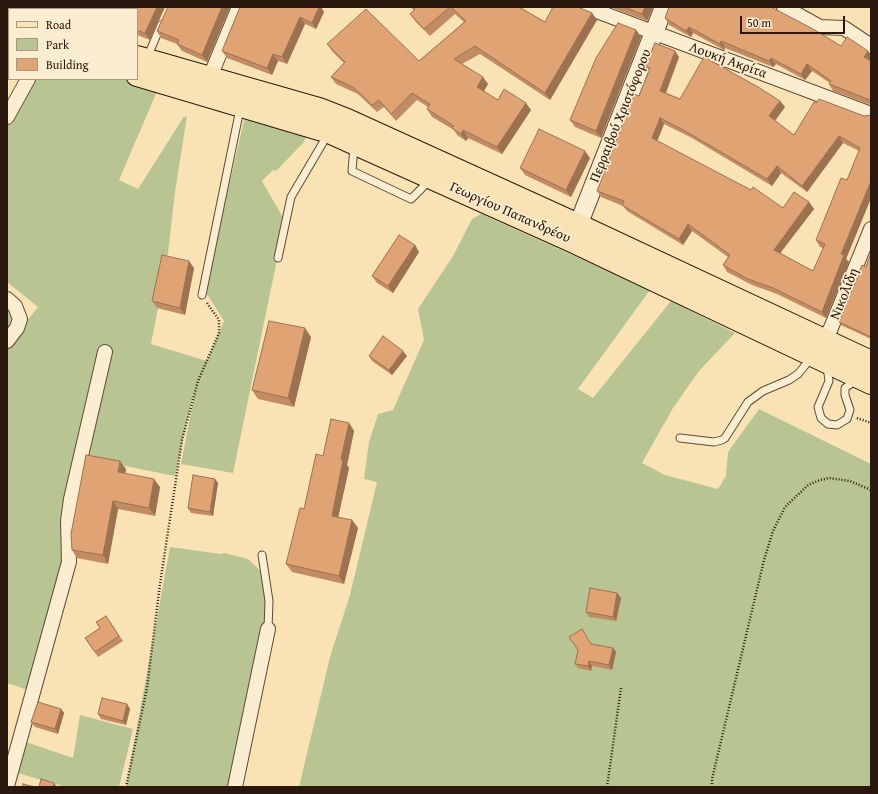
<!DOCTYPE html>
<meta charset="utf-8">
<style>
body{margin:0}
#map{position:relative;width:878px;height:794px;overflow:hidden;background:#f9e3b5;font-family:"Gentium Book Plus",serif}
canvas{display:block}
.frame{position:absolute;inset:0;border:8px solid #2a180e;pointer-events:none}
.legend{position:absolute;left:8px;top:8px;width:130px;height:72px;box-sizing:border-box;background:#fbedcf;border:1px solid #a79882;margin:0;padding:5px 7px;list-style:none;font-size:12px;color:#2a180e}
.legend li{display:flex;align-items:center;gap:8px;height:20px}
.legend b{width:20px;border:1px solid #a79882}
.scale{position:absolute;left:740px;top:16px;width:105px;height:18px;box-sizing:border-box;border:2px solid #2a180e;border-top:0;padding-left:5px;font-size:12px;line-height:14px;white-space:nowrap;color:#2a180e;-webkit-text-stroke:3px #fbedcf;paint-order:stroke}
</style>
<div id="map">
<canvas width="878" height="794"></canvas>
<div class="frame"></div>
<ul class="legend">
<li><b style="height:5px;background:#f9e3b5"></b>Road</li>
<li><b style="height:11px;background:#b8c592"></b>Park</li>
<li><b style="height:11px;background:#e0a374"></b>Building</li>
</ul>
<div class="scale">50 m</div>
</div>
<script>
const context = document.querySelector('canvas').getContext('2d');
context.lineJoin = 'round';
function paint(path, color) {
  context.fillStyle = color;
  context.fill(path, 'evenodd');
}
function shape(rows) {
  const path = new Path2D();
  for (const r of rows) {
    path.moveTo(r[0], r[1]);
    for (let i = 2; i < r.length; i += 2) path.lineTo(r[i], r[i + 1]);
  }
  return path;
}
function stroke(path, color, width, dash) {
  context.strokeStyle = color;
  context.lineWidth = width;
  context.lineCap = dash ? 'butt' : 'round';
  context.setLineDash(dash || []);
  context.stroke(path);
}
function label(font, color, halo, rows, align = 'center') {
  context.font = font + ' "Gentium Book Plus",serif';
  context.lineWidth = 3.5;
  context.setLineDash([]);
  context.textBaseline = 'middle';
  context.strokeStyle = halo;
  context.fillStyle = color;
  for (const [text, x, y, turn = 0] of rows) {
    context.save();
    context.translate(x, y);
    context.rotate((+turn || 0) * Math.PI / 180);
    context.textAlign = isNaN(turn) ? turn : align;
    if (halo) context.strokeText(text, 0, 0);
    context.fillText(text, 0, 0);
    context.restore();
  }
}
paint(shape([
 [33,79,123,79,158,89,119,180,138,189,183,118,187,116,175,192,167,262,151,344,207,361,224,321,207,294,212,258,246,112,309,131,303,143,276,171,273,170,262,181,285,221,233,473,181,464,195,391,191,403,175,476,85,458,68,552,31,691,7,683,7,346,38,307,7,282,7,123],
 [481,214,650,290,578,389,593,398,671,301,735,333,699,371,673,408,642,463,665,475,718,489,726,476,728,452,759,409,871,464,871,787,299,787,330,657,350,595,377,482,364,479,369,442,378,414,393,410,424,340,418,309,453,256,472,219],
 [7,302,15,323,7,332],
 [170,547,221,554,225,553,248,559,265,575,268,629,235,787,126,787],
 [80,715,133,729,119,787,66,787,14,772,20,740,73,758]
]), '#b8c592');
const service = shape([
 [147,58,161,25],
 [354,146,352,171,411,199,429,181],
 [278,258,291,197,328,134],
 [202,295,240,109],
 [827,366,829,381,818,407,821,418,828,424,837,425,847,419,850,410,845,395,845,388,856,380],
 [680,438,714,442,722,440,725,438,748,402,763,391,789,380,798,374,812,357],
 [262,555,269,601,268,629]
]);
const minor = shape([
 [586,7,871,114],
 [784,7,820,27,844,28,871,46],
 [207,84,239,7],
 [7,117,28,79],
 [7,299,15,306,20,319,17,328,7,341],
 [821,346,831,328,871,229],
 [7,786,69,562,68,521,71,499,105,352],
 [235,787,268,629]
]);
const tertiary = shape([
 [58,9,59,7],
 [573,238,664,7]
]);
const primary = shape([
 [7,20,9,21],
 [7,40,9,40],
 [137,57,319,109,347,120,578,225,871,362],
 [137,75,329,132,572,241,871,383]
]);
stroke(service, '#5e4b38', 9);
stroke(minor, '#5e4b38', 16);
stroke(tertiary, '#5e4b38', 20);
stroke(primary, '#2a180e', 24);
stroke(shape([
 [857,418,871,423],
 [126,787,147,688,160,584,182,440,198,381,219,333,219,320,207,303],
 [607,787,621,688],
 [712,787,712,779,764,560,773,531,785,507,808,485,820,480,829,478,850,481,871,490]
]), '#2a180e', 2.5, [1, 2]);
stroke(service, '#fbedcf', 7);
stroke(minor, '#fbedcf', 14);
stroke(tertiary, '#fbedcf', 18);
stroke(primary, '#f9e3b5', 22);
paint(shape([
 [165,7,150,40,137,35,137,9],
 [168,7,230,7,207,62,182,51,177,44,161,38,157,31],
 [240,7,321,7,324,12,316,29,305,24,287,64,278,61,272,75,227,58,222,51],
 [410,7,519,7,545,22,592,13,597,20,550,100,480,54,462,64,488,84,484,91,498,100,531,110,502,154,468,138,466,141,457,135,454,130,432,117,427,109,428,107,417,100,396,121,384,107,377,112,358,94,336,84,331,77,344,63,332,51,327,44,419,61,464,22,455,14,430,36,415,21,410,14,414,10],
 [610,7,653,7,647,21],
 [665,18,841,46,868,51,871,56,871,59,870,60,871,61,871,105,833,91,829,84,830,83,812,71,805,80,776,64,773,67,725,48,724,50,693,33,691,37,669,25],
 [636,30,641,37,601,138,575,127,570,120],
 [679,57,666,93,680,99,780,101,785,107,775,121,794,135,816,103,864,116,871,115,871,198,846,259,849,262,826,318,777,294,752,285,727,272,723,265,728,257,692,231,683,245,627,211,623,206,601,197,597,191,649,71,645,66],
 [664,124,692,138,772,186,781,173,807,192,843,143,859,151,847,180,816,240,820,247,823,248,813,271,780,253,814,209,809,202,783,208,657,141],
 [590,158,571,197,525,175,520,168],
 [415,245,419,252,393,293,377,283,372,276],
 [871,253,871,339,841,325,839,322,866,267],
 [194,268,185,315,157,308,152,301],
 [311,337,294,407,258,399,252,390],
 [369,356,407,356,392,375,372,361],
 [349,423,354,431,347,465,349,468,338,517,352,520,358,528,344,584,292,572,286,564,323,456],
 [126,469,125,474,160,487,155,516,118,509,108,564,77,558,72,550],
 [215,479,218,483,213,516,191,513,188,508],
 [617,593,621,598,616,621,589,617,586,612],
 [106,616,123,641,98,657,85,638,100,628],
 [591,644,613,648,616,652,612,670,592,666,591,671,578,668,575,664],
 [127,704,130,709,126,725,101,719,98,714],
 [61,709,64,713,58,734,35,727,31,722]
]), '#c18c64');
paint(shape([
 [157,7,165,7,150,40,145,33],
 [222,7,230,7,207,62,202,55],
 [319,7,321,7,324,12,316,29,312,23],
 [645,7,653,7,647,21,642,14],
 [592,13,597,20,550,100,545,93],
 [300,17,305,24,287,64,282,57],
 [689,27,693,33,691,37,686,31],
 [636,30,641,37,601,138,596,131],
 [721,41,725,48,724,50,720,44],
 [675,51,679,57,664,97,660,91],
 [868,51,871,56,871,59,868,63,864,57],
 [273,54,278,61,272,75,267,68],
 [771,58,776,64,773,67,769,61],
 [807,64,812,71,805,80,801,74],
 [483,77,488,84,482,94,477,87],
 [780,101,785,107,773,123,769,116],
 [526,103,531,110,502,154,497,147],
 [660,118,664,124,656,144,652,138],
 [463,130,468,138,466,141,461,134],
 [839,136,843,143,807,192,802,186],
 [585,151,590,158,571,197,566,190],
 [777,166,781,173,772,186,767,179],
 [871,181,871,198,846,259,849,262,826,318,822,312,841,254],
 [809,202,814,209,778,256,774,250],
 [688,224,692,231,683,245,679,239],
 [415,245,419,252,393,293,388,286],
 [189,261,194,268,185,315,180,308],
 [305,328,311,337,294,407,288,398],
 [403,351,407,356,392,375,389,370],
 [349,423,354,431,347,465,349,468,337,523,332,516,341,459],
 [120,461,126,469,124,480,118,472],
 [154,479,160,487,155,516,149,508],
 [215,479,218,483,213,516,210,512],
 [113,501,118,509,108,564,103,555],
 [352,520,358,528,344,584,339,576],
 [617,593,621,598,616,621,613,617],
 [613,648,616,652,612,670,609,665],
 [589,661,592,666,591,671,588,666],
 [127,704,130,709,126,725,123,721],
 [61,709,64,713,58,734,55,729],
 [54,783,57,787,53,787]
]), '#9d7251');
const building = shape([
 [67,7,157,7,145,33,137,30,137,9,66,9,67,7],
 [168,7,222,7,202,55,177,44,179,40,157,31,168,7],
 [240,7,319,7,312,23,300,17,282,57,273,54,267,68,222,51,240,7],
 [413,7,450,7,424,29,410,14,415,9,413,7],
 [451,7,519,7,545,22,553,7,578,7,592,13,545,93,475,46,454,59,483,77,477,87,498,100,504,89,526,103,497,147,463,130,461,134,452,128,454,126,427,109,430,104,412,93,391,114,379,100,372,105,353,87,331,77,345,62,327,44,366,9,419,61,466,21,451,7],
 [624,7,645,7,642,14,624,7],
 [669,7,771,7,813,29,841,46,847,37,868,51,864,57,871,61,871,101,870,100,829,84,831,81,807,64,801,74,771,58,769,61,721,41,720,44,689,27,686,31,665,18,669,7],
 [618,23,636,30,596,131,570,120,596,58,618,23],
 [655,43,675,51,660,91,680,99,704,57,758,87,780,101,769,116,794,135,814,102,816,103,819,99,864,116,871,115,871,181,841,254,844,255,822,312,773,288,748,279,723,265,730,255,688,224,679,239,622,205,624,201,597,191,634,94,639,96,650,68,645,66,655,43],
 [660,118,687,132,767,179,777,166,802,186,839,136,860,148,847,180,841,178,816,240,825,244,813,271,774,250,809,202,794,192,783,208,753,187,751,190,652,138,660,118],
 [539,129,585,151,566,190,520,168,539,129],
 [399,235,415,245,388,286,372,276,399,235],
 [871,253,871,337,839,322,862,265,866,267,871,253],
 [162,255,189,261,180,308,152,301,162,255],
 [269,321,305,328,288,398,252,390,269,321],
 [383,336,403,351,389,370,369,356,383,336],
 [331,419,349,423,341,459,343,460,332,516,352,520,339,576,286,564,300,508,304,509,316,454,323,456,331,419],
 [86,455,120,461,118,472,154,479,149,508,113,501,103,555,72,550,71,534,86,455],
 [193,475,215,479,210,512,188,508,193,475],
 [590,588,617,593,613,617,586,612,590,588],
 [106,616,119,636,95,652,85,638,100,628,96,622,106,616],
 [582,629,591,644,613,648,609,665,589,661,588,666,575,664,578,650,569,637,582,629],
 [102,698,127,704,123,721,98,714,102,698],
 [38,702,61,709,55,729,31,722,38,702],
 [41,779,54,783,53,787,39,787,41,779],
 [23,784,35,787,23,787,23,784]
]);
paint(building, '#e0a374');
stroke(building, '#9d7251', 1);
label('14px', '#2a180e', '#fbedcf', [
 ["Λουκή Ακρίτα",728,61,20],
 ["Περραιβού Χριστόφορου",621,116,-68],
 ["Γεωργίου Παπανδρέου",510,213,24],
 ["Νικολίδη",845,294,-68]
]);
</script>
